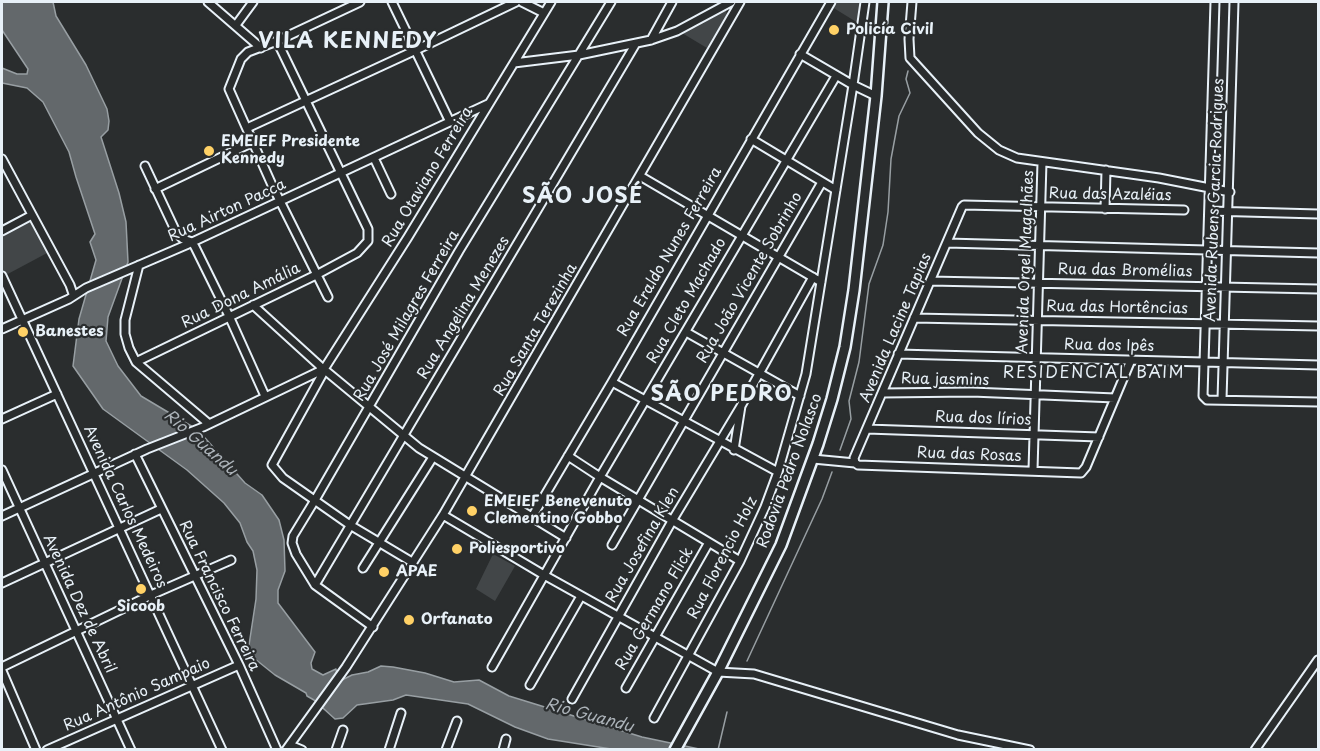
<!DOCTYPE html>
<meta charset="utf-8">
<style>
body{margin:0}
#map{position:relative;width:1320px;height:751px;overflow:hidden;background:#2a2d2e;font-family:"Playpen Sans",sans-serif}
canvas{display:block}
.frame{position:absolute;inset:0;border:3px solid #e8f1f8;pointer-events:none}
</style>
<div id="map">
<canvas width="1320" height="751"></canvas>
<div class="frame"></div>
</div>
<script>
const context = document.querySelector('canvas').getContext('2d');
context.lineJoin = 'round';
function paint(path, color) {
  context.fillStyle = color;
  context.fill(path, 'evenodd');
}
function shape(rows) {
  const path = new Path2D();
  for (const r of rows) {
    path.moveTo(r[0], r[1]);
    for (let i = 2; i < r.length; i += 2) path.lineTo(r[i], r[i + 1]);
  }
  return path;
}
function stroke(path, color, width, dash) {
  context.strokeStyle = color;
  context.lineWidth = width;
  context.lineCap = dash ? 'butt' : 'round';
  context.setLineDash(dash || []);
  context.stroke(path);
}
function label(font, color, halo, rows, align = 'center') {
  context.font = font + ' "Playpen Sans",sans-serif';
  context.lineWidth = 4.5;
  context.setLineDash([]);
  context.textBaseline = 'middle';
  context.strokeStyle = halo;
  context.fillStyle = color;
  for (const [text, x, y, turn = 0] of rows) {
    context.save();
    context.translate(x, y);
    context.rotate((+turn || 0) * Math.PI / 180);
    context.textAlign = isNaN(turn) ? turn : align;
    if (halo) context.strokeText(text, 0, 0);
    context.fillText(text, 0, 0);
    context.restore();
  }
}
paint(shape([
 [835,2,860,2,858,23,832,7],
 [725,7,727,15,707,48,682,33],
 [31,218,49,252,4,276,2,271,2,233],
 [493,554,515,566,495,601,476,589]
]), '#424648');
const water = shape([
 [2,2,53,2,56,16,86,65,107,109,109,121,108,130,101,137,119,193,126,222,128,262,108,317,106,341,118,366,141,396,198,430,245,483,262,495,279,520,284,540,285,571,278,590,278,603,315,652,311,663,312,669,323,675,336,669,338,682,352,675,368,672,381,666,393,667,425,673,454,682,479,680,509,696,642,737,699,749,611,749,548,739,515,727,468,704,406,695,393,700,357,705,343,718,335,719,314,700,307,696,306,693,275,675,255,659,250,652,249,645,256,599,257,570,253,551,247,542,240,523,224,503,187,470,103,409,73,366,79,319,96,260,90,242,95,234,76,177,69,152,43,102,27,88,2,83,2,68,17,74,27,74,28,69,2,30,2,2]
]);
paint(water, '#63686b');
stroke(water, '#989fa3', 1.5);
stroke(shape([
 [840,450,851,419,849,401,859,362,869,284,883,245,888,212,891,159,899,116,910,93,906,79,908,71],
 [747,661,822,499,832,472],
 [718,750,727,712]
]), '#989fa3', 1.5);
const minor = shape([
 [208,2,261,48],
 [392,2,450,122],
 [522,2,544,13],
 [912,2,909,39,910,58,978,133,999,150,1017,158,1159,178,1230,192],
 [1215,2,1203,396,1207,400,1318,402],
 [236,25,253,2],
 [651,40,672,2],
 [800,54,853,85,876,96],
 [514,63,579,55,651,40,677,31,731,2],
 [247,128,416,50,516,2],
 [751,139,836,190],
 [374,158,391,194],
 [2,159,70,285,73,294],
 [145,166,176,232,183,239,192,242,195,247,229,316,265,396],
 [640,176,821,282],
 [155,189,253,142],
 [1105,209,1106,170],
 [1209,211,1318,214],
 [2,231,32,215],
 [947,243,1318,253],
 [139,265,125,320,125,334,129,348,136,362,209,424],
 [2,276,222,750],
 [930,281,1318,289],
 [328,297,272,185,229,89,241,59,248,52,277,41,360,2],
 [253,305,320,366,321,372,326,371,419,448,566,538],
 [914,318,1318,326],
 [2,329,69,299,86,288,186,245,488,104],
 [686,332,800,396],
 [898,354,1318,365],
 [136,362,318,274,357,253,368,241,368,229,277,41],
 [326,366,408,237,551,2],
 [323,373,272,465,283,478,350,525,412,562],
 [612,382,778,472],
 [882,393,972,392,1115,398],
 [1222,399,1234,2],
 [2,419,57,394],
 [867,429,1099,437],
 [734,450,741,406,813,277],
 [135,454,239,665,277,750],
 [568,456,600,477,740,561],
 [813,459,855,463,858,465,1081,473,1086,467,1131,360],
 [855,463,854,458,962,207,964,205,1184,210],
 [2,470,131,750],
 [1033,470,1042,162],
 [443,515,544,575,718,672,754,674,958,735,1030,750],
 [2,516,147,449,203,427,320,371],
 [532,517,612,382,831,2],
 [612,545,822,182],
 [363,568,433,457],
 [2,583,161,509],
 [315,585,635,45],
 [373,627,315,585,296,554,292,543,293,536,315,500,459,251,611,2],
 [2,667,151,595,231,560],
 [492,667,600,477,836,76],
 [2,671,36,750],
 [530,685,581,596],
 [626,688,708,544],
 [572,699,672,521,741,406],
 [654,718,740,561,765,507,778,472,806,374,853,85,865,2],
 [290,745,302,750],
 [47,750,239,665],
 [286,750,346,667,443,515,740,2],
 [336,750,343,730],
 [389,750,401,713],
 [446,750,457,721],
 [503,750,506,739],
 [1255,750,1318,660]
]);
const highway = shape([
 [675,750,718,672,781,545,818,444,832,399,845,347,854,290,876,96,883,2]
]);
stroke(minor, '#e8f1f8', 11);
stroke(highway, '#e8f1f8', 14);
stroke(minor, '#2a2d2e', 7);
stroke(highway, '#2a2d2e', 9);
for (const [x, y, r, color] of [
 [834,30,6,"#ffd166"],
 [209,151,6,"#ffd166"],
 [23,332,6,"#ffd166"],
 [472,511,6,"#ffd166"],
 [457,549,6,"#ffd166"],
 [384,572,6,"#ffd166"],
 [141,589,6,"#ffd166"],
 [409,620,6,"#ffd166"]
]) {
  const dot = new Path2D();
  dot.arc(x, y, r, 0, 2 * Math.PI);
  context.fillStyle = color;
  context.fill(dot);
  stroke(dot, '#2a2d2e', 2);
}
label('bold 15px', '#e8f1f8', '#2a2d2e', [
 ["Policía Civil",846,30],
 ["EMEIEF Presidente",221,142],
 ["Kennedy",221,159],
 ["Banestes",35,332],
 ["EMEIEF Benevenuto",484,502],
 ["Clementino Gobbo",484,519],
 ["Poliesportivo",469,549],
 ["APAE",396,572],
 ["Sicoob",141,607,"center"],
 ["Orfanato",421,620]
], 'left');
label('15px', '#e8f1f8', '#2a2d2e', [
 ["Rua Otaviano Ferreira",428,177,-59],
 ["Rua das Azaléias",1110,195,1],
 ["Avenida Rubens Garcia Rodrigues",1215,200,-88],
 ["Rua Airton Pacca",227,211,-25],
 ["Rua Eraldo Nunes Ferreira",670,252,-60],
 ["Avenida Orgel Magalhães",1026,262,-88],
 ["Rua das Bromélias",1125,271,1],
 ["Rua João Vicente Sobrinho",750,278,-60],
 ["Rua Dona Amália",241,296,-26],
 ["Rua Cleto Machado",687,301,-60],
 ["Rua Angelina Menezes",464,308,-59],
 ["Rua das Hortências",1117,308,1],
 ["Rua José Milagres Ferreira",407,316,-60],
 ["Avenida Lacine Tapias",896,328,-67],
 ["Rua Santa Terezinha",536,330,-60],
 ["Rua dos Ipês",1109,346,1],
 ["Rua jasmins",945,380,1],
 ["Rua dos lírios",983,419,2],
 ["Rua das Rosas",969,455,2],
 ["Rodovia Pedro Nolasco",790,471,-70],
 ["Avenida Carlos Medeiros",125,507,65],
 ["Rua Josefina Klen",643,545,-60],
 ["Rua Florencio Holz",723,558,-63],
 ["Rua Francisco Ferreira",219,596,64],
 ["Avenida Dez de Abril",79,604,65],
 ["Rua Germano Flick",655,609,-60],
 ["Rua Antônio Sampaio",137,695,-24]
]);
context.letterSpacing = '1.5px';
label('16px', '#e8f1f8', '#2a2d2e', [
 ["RESIDENCIAL BAIM",1094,374]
]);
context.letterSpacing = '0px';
label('italic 16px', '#acb3b9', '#2a2d2e', [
 ["Rio Guandu",200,443,41],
 ["Rio Guandu",589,716,15]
]);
context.letterSpacing = '1.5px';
label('bold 21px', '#e8f1f8', '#2a2d2e', [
 ["VILA KENNEDY",348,42],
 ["SÃO JOSÉ",583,197],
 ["SÃO PEDRO",722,395]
]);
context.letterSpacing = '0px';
</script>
